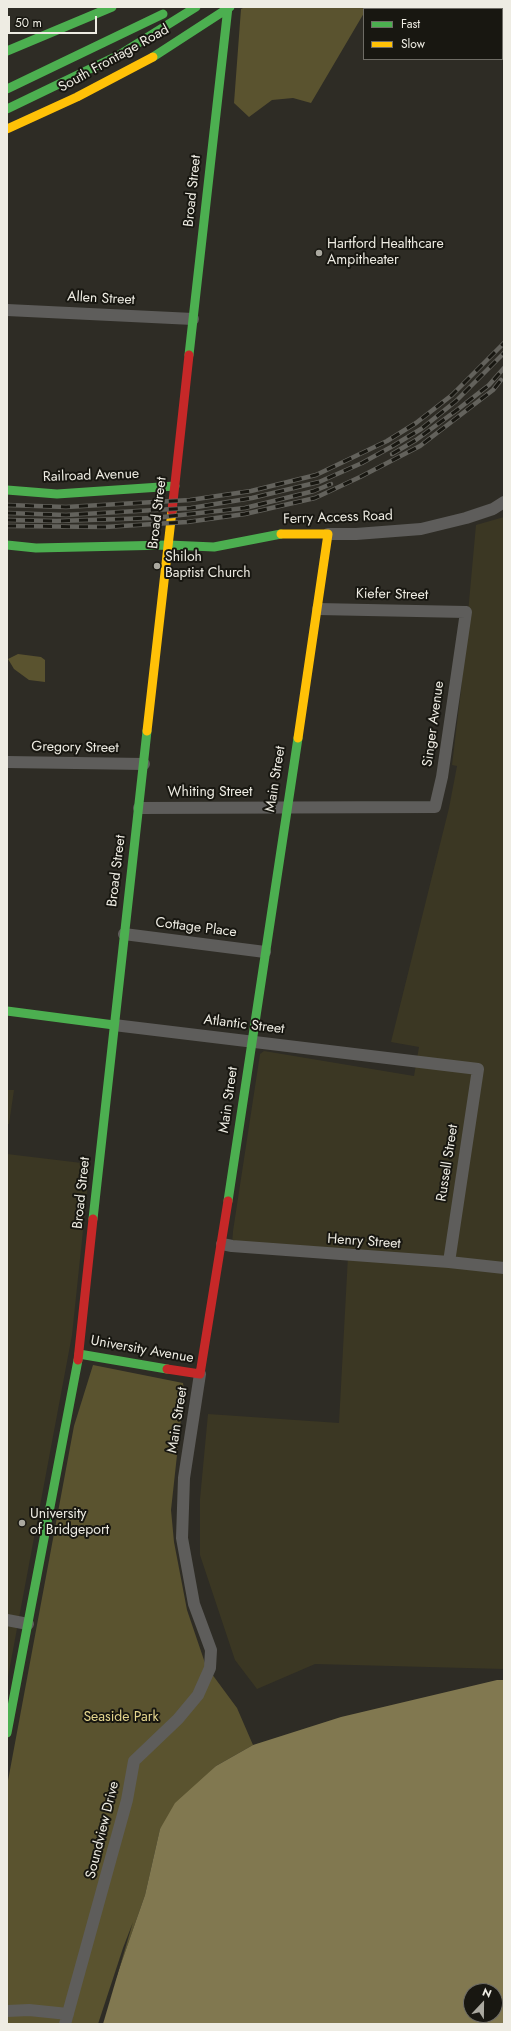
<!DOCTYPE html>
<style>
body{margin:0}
#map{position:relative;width:511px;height:2031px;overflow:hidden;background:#2e2c25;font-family:Jost,sans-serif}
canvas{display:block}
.frame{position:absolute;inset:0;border:8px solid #eeece3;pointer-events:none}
.legend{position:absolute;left:363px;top:8px;width:140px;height:52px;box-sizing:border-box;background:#181711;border:1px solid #6e6c65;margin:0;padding:5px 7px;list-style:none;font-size:12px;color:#eeece3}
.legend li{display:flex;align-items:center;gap:8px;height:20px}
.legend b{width:20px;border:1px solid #6e6c65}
.north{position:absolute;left:463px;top:1983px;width:40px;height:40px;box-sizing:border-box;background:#181711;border:1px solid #6e6c65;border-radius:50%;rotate:22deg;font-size:11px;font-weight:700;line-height:16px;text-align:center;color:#eeece3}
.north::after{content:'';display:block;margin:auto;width:14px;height:18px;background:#aba9a0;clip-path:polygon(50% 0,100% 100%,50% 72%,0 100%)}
.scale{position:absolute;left:8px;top:16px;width:89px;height:18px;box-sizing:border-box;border:2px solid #eeece3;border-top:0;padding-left:5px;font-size:12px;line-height:14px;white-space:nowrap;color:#eeece3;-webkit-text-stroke:3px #181711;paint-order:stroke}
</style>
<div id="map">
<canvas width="511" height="2031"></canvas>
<div class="frame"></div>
<ul class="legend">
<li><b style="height:5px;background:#4caf50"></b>Fast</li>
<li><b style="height:5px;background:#ffc107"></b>Slow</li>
</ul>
<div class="north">N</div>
<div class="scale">50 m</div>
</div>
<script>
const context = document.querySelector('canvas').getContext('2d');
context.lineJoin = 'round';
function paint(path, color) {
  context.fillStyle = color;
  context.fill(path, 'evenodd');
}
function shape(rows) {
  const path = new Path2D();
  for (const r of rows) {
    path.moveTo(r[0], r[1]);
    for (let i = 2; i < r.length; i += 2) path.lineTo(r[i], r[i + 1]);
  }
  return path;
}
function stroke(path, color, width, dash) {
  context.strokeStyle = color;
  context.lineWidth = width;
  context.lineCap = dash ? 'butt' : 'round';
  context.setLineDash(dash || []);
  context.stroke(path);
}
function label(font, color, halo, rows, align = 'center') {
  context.font = font + ' Jost,sans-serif';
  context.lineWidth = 4;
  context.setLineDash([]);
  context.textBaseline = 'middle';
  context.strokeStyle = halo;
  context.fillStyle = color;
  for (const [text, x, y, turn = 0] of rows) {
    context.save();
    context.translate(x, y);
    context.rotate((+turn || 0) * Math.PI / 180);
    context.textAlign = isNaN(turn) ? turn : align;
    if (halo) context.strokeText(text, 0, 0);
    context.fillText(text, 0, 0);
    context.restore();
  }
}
paint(shape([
 [504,517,504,1669,315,1664,257,1689,235,1660,200,1555,200,1499,208,1414,339,1423,348,1256,232,1246,233,1231,260,1054,264,1051,414,1076,419,1047,391,1042,449,808,457,766,452,765,461,690,476,525],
 [7,1090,14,1090,9,1124,7,1124],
 [7,1154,90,1164,72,1335,7,1682]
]), '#3b3723');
paint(shape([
 [245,7,368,7,364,9,364,13,311,103,293,98,272,100,249,117,234,103,241,9],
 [18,654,41,657,45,660,45,682,29,680,14,669,8,659],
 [93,1365,183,1383,184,1391,171,1510,174,1542,187,1610,206,1666,237,1708,253,1745,216,1766,160,1829,145,1895,100,2024,7,2024,7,1786,74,1426]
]), '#5a532f');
paint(shape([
 [497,1680,504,1680,504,2024,100,2024,145,1895,160,1829,175,1803,216,1766,253,1745,341,1717],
 [471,1991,495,1991,495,2015,471,2015]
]), '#817850');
paint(shape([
 [133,1922,103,2024,98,2024,123,1948]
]), '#2e2c25');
stroke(shape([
 [7,310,193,319],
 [328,534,356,534,421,529,466,518,493,509,504,502],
 [7,762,144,764],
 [139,808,435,807,442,777,466,612,318,609],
 [124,934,265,952],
 [114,1025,478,1069,449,1262],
 [222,1244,232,1246,449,1262,504,1268],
 [7,1620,28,1624],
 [7,2011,29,2010,68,2014],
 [65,2024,127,1800,134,1761,178,1719,198,1695,210,1668,211,1650,194,1604,182,1538,184,1478,200,1374]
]), '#5e5d5b', 12);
stroke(shape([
 [7,51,112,7],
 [153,57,230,7],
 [7,89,163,14],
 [7,109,119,55,196,7],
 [189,355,228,7],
 [7,490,57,494,175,486],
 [7,545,36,548,169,545,214,547,281,534],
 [7,1011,114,1025],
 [228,1201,298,738],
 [93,1219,147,731],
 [79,1354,167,1369],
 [7,1733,78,1360]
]), '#4caf50', 9);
stroke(shape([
 [7,129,77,97,153,57],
 [281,534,328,534,298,738],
 [147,731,172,511]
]), '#ffc107', 9);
stroke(shape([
 [172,511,189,355],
 [78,1360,93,1219],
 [167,1369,200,1374,228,1201]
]), '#c62828', 9);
const rail = shape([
 [392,454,416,440,457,410,489,385,504,368],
 [7,505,66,507,190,500,251,491,316,475,387,441,416,423,452,395,504,343],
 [7,513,66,515,191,508,252,498,319,482,362,463,391,447,421,429,456,401,504,353],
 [7,520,57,521,154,518,190,514,245,508,314,491,331,484],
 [7,526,105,527,187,522,245,514,315,498,360,477,420,446,493,390,501,380]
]);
stroke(rail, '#63625c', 4.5);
stroke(rail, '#181711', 3, [9]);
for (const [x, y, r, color] of [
 [319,253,4,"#aba9a0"],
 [157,566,4,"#aba9a0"],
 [22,1523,4,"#aba9a0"]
]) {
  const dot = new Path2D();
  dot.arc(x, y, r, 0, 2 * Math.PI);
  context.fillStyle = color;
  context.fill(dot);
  stroke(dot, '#181711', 1.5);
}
label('14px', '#eeece3', '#181711', [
 ["South Frontage Road",114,59,-29],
 ["Broad Street",193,191,-84],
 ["Allen Street",101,299,3],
 ["Railroad Avenue",91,476,-2],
 ["Broad Street",158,513,-83],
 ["Ferry Access Road",338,518,-2],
 ["Kiefer Street",392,595,1],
 ["Singer Avenue",434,724,-82],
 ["Gregory Street",75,748,1],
 ["Main Street",276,779,-81],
 ["Whiting Street",210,793],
 ["Broad Street",117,871,-83],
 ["Cottage Place",196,928,7],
 ["Atlantic Street",244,1025,7],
 ["Main Street",229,1100,-82],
 ["Russell Street",448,1163,-81],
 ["Broad Street",82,1193,-84],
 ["Henry Street",364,1242,4],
 ["University Avenue",142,1350,10],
 ["Main Street",178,1420,-81],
 ["Soundview Drive",103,1830,-76]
]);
label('14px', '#eeece3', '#181711', [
 ["Hartford Healthcare",327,245],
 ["Ampitheater",327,261],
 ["Shiloh",165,558],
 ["Baptist Church",165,574],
 ["University",30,1515],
 ["of Bridgeport",30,1531]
], 'left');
label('14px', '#e4d58e', '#181711', [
 ["Seaside Park",121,1718]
]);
</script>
